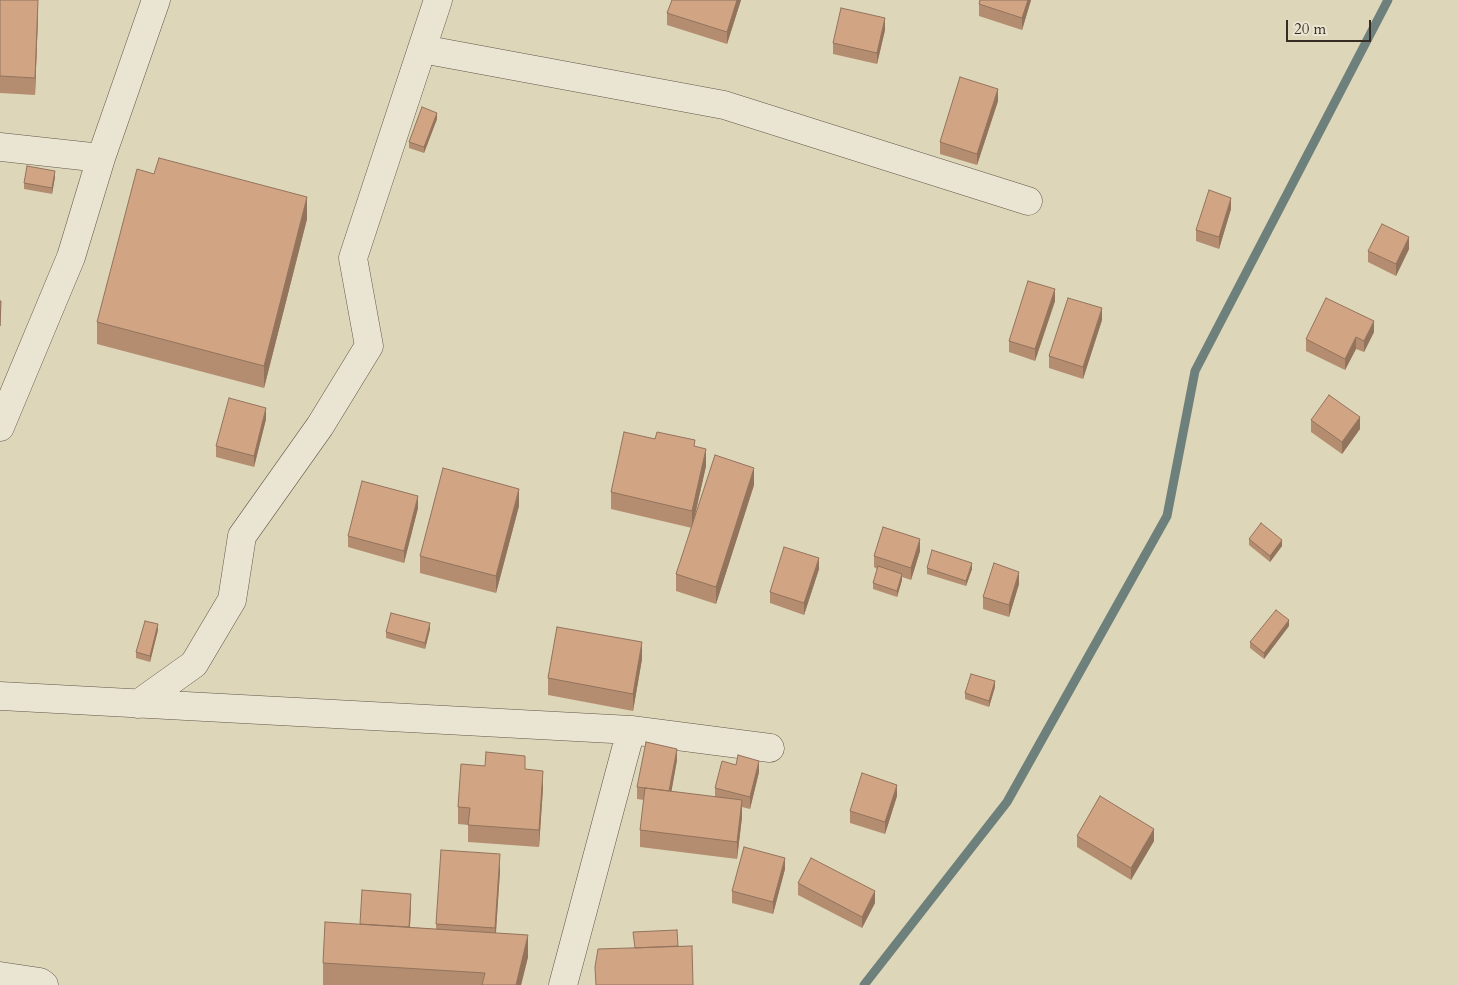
<!DOCTYPE html>
<style>
body{margin:0}
#map{position:relative;width:1458px;height:985px;overflow:hidden;background:#ded6b9;font-family:Cardo,serif}
canvas{display:block}
.scale{position:absolute;left:1286px;top:20px;width:85px;height:22px;box-sizing:border-box;border:2px solid #362c23;border-top:0;padding-left:6px;font-size:15px;line-height:18px;white-space:nowrap;color:#362c23;-webkit-text-stroke:4px #eae4d2;paint-order:stroke}
</style>
<div id="map">
<canvas width="1458" height="985"></canvas>
<div class="scale">20 m</div>
</div>
<script>
const context = document.querySelector('canvas').getContext('2d');
context.lineJoin = 'round';
function shape(rows) {
  const path = new Path2D();
  for (const r of rows) {
    path.moveTo(r[0], r[1]);
    for (let i = 2; i < r.length; i += 2) path.lineTo(r[i], r[i + 1]);
  }
  return path;
}
function stroke(path, color, width, dash) {
  context.strokeStyle = color;
  context.lineWidth = width;
  context.lineCap = dash ? 'butt' : 'round';
  context.setLineDash(dash || []);
  context.stroke(path);
}
function paint(path, color) {
  context.fillStyle = color;
  context.fill(path, 'evenodd');
}
stroke(shape([
 [864,985,1007,802,1167,516,1195,371,1388,0]
]), '#6e807b', 9);
const minor = shape([
 [422,49,724,105,1028,201],
 [0,147,101,158],
 [0,427,71,257,101,158,156,0],
 [0,696,631,730,770,748],
 [138,704,194,664,232,600,242,536,320,426,369,346,353,258,438,0],
 [0,976,40,982,44,985],
 [563,985,631,730]
]);
stroke(minor, '#605648', 29);
stroke(minor, '#eae4d2', 28);
paint(shape([
 [0,0,38,16,35,95,0,93],
 [672,0,741,0,727,44,667,25,667,13],
 [980,0,1031,0,1022,30,979,16,979,4],
 [885,30,877,64,833,54,833,43],
 [998,101,977,165,940,154,940,142],
 [437,119,424,153,409,148,409,142],
 [55,177,52,194,24,189,24,183],
 [1231,209,1219,249,1196,241,1196,230],
 [307,219,264,388,97,344,97,322],
 [1409,249,1396,276,1368,262,1368,251],
 [1055,301,1035,361,1009,352,1009,341],
 [1102,320,1083,379,1049,368,1049,356],
 [1374,332,1364,352,1356,349,1345,370,1306,351,1306,339],
 [266,419,254,467,216,457,216,446],
 [1311,420,1360,429,1342,454,1311,432],
 [655,439,695,446,706,466,693,524,754,485,716,604,676,591,676,574,692,528,611,509,611,492],
 [519,506,496,593,420,573,420,556],
 [418,508,404,563,348,547,348,536],
 [1249,539,1282,546,1270,562,1249,545],
 [920,551,911,580,902,577,902,580,897,597,873,589,873,583,877,569,874,567,874,556],
 [927,568,972,569,966,586,927,574],
 [819,569,804,615,770,603,770,592],
 [1019,584,1009,617,983,609,983,597],
 [1289,626,1264,659,1250,648,1250,642],
 [430,629,425,649,386,638,386,632],
 [158,630,150,662,136,658,136,652],
 [642,659,633,711,548,695,548,678],
 [995,687,989,707,965,699,965,693],
 [677,760,671,792,715,797,715,788,759,772,750,809,742,807,742,817,737,859,640,847,640,830,644,800,637,799,637,787],
 [525,769,543,788,539,847,468,842,468,825,458,824,458,807],
 [897,796,885,834,850,823,850,811],
 [1077,836,1154,841,1131,880,1077,847],
 [785,869,773,914,732,903,732,891],
 [500,871,496,933,528,957,521,985,323,985,323,963,360,924,411,905,410,927,436,929,436,924],
 [798,883,875,903,862,928,798,895]
]), '#b48d71');
paint(shape([
 [38,0,38,16,35,95,35,78],
 [737,0,741,0,727,44,727,32],
 [1028,0,1031,0,1022,30,1022,18],
 [885,18,885,30,877,64,877,53],
 [998,89,998,101,977,165,977,154],
 [437,113,437,119,424,153,424,147],
 [55,171,55,177,52,194,52,188],
 [307,197,307,219,264,388,264,366],
 [1231,198,1231,209,1219,249,1219,237],
 [1409,237,1409,249,1396,276,1396,264],
 [1055,289,1055,301,1035,361,1035,349],
 [1102,308,1102,320,1083,379,1083,367],
 [1374,321,1374,332,1364,352,1364,341],
 [1356,337,1356,349,1345,370,1345,359],
 [266,408,266,419,254,467,254,456],
 [1360,417,1360,429,1342,454,1342,442],
 [706,449,706,466,692,528,692,511],
 [754,468,754,485,716,604,716,587],
 [519,489,519,506,496,593,496,576],
 [418,496,418,508,404,563,404,551],
 [920,539,920,551,911,580,911,568],
 [1282,540,1282,546,1270,562,1270,556],
 [819,558,819,569,804,615,804,603],
 [972,563,972,569,966,586,966,581],
 [1019,572,1019,584,1009,617,1009,605],
 [902,574,902,580,897,597,897,591],
 [1289,620,1289,626,1264,659,1264,653],
 [430,623,430,629,425,649,425,643],
 [158,624,158,630,150,662,150,656],
 [642,642,642,659,633,711,633,694],
 [995,681,995,687,989,707,989,701],
 [677,749,677,760,669,805,669,793],
 [759,761,759,772,750,809,750,797],
 [543,771,543,788,539,847,539,830],
 [897,785,897,796,885,834,885,822],
 [742,800,742,817,737,859,737,842],
 [1154,829,1154,841,1131,880,1131,868],
 [500,854,500,871,495,945,495,928],
 [785,858,785,869,773,914,773,902],
 [875,891,875,903,862,928,862,917],
 [411,894,411,905,409,944,409,932],
 [528,935,528,957,521,985,516,985]
]), '#92735c');
const building = shape([
 [0,0,38,0,35,78,0,76,0,0],
 [672,0,737,0,727,32,667,13,672,0],
 [980,0,1028,0,1022,18,979,4,980,0],
 [841,8,885,18,877,53,833,43,841,8],
 [960,77,998,89,977,154,940,142,960,77],
 [422,107,437,113,424,147,409,142,422,107],
 [159,158,307,197,264,366,97,322,137,169,154,174,159,158],
 [27,166,55,171,52,188,24,183,27,166],
 [1209,190,1231,198,1219,237,1196,230,1209,190],
 [1382,224,1409,237,1396,264,1368,251,1382,224],
 [1028,281,1055,289,1035,349,1009,341,1028,281],
 [1068,298,1102,308,1083,367,1049,356,1068,298],
 [1326,298,1374,321,1364,341,1356,337,1345,359,1306,339,1326,298],
 [0,301,1,301,0,326,0,301],
 [1329,395,1360,417,1342,442,1311,420,1329,395],
 [229,398,266,408,254,456,216,446,229,398],
 [624,432,655,439,657,432,695,440,694,446,706,449,692,511,611,492,624,432],
 [715,455,754,468,716,587,676,574,715,455],
 [443,468,519,489,496,576,420,556,443,468],
 [362,481,418,496,404,551,348,536,362,481],
 [1261,523,1282,540,1270,556,1249,539,1261,523],
 [883,527,920,539,911,568,874,556,883,527],
 [784,547,819,558,804,603,770,592,784,547],
 [932,550,972,563,966,581,927,568,932,550],
 [994,563,1019,572,1009,605,983,597,994,563],
 [878,566,902,574,897,591,873,583,878,566],
 [1276,610,1289,620,1264,653,1250,642,1276,610],
 [391,613,430,623,425,643,386,632,391,613],
 [145,621,158,624,150,656,136,652,145,621],
 [557,627,642,642,633,694,548,678,557,627],
 [971,674,995,681,989,701,965,693,971,674],
 [646,742,677,749,669,791,637,787,646,742],
 [486,752,525,756,525,769,543,771,539,830,468,825,470,808,458,807,461,764,485,766,486,752],
 [738,755,759,761,750,797,715,788,722,761,736,765,738,755],
 [862,773,897,785,885,822,850,811,862,773],
 [645,788,742,800,737,842,640,830,645,788],
 [1100,796,1154,829,1131,868,1077,836,1100,796],
 [744,847,785,858,773,902,732,891,744,847],
 [441,850,500,854,495,928,436,924,441,850],
 [811,858,875,891,862,917,798,883,811,858],
 [362,890,411,894,409,927,360,924,362,890],
 [325,922,528,935,516,985,482,985,485,973,323,963,325,922],
 [677,930,678,946,635,948,633,932,677,930],
 [692,946,693,985,596,985,595,967,598,949,692,946]
]);
paint(building, '#d1a483');
stroke(building, '#92735c', 1);
</script>
